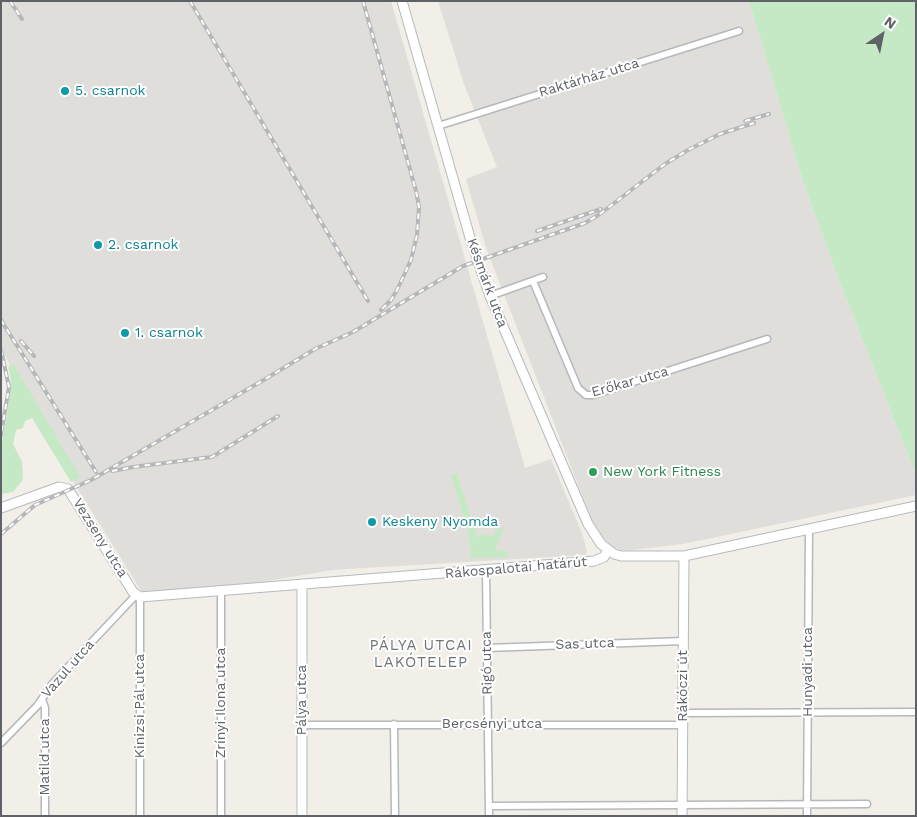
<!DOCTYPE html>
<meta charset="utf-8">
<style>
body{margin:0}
#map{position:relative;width:917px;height:817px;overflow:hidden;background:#f1efe8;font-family:"Work Sans",sans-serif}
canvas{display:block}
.frame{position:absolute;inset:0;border:2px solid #5f6368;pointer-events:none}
.north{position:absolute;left:857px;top:10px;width:50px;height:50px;-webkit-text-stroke:4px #fff;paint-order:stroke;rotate:34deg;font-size:14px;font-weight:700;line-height:20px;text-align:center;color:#5f6368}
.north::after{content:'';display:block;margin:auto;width:18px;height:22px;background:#5f6368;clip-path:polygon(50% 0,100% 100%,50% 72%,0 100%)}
</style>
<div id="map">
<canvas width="917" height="817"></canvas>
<div class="frame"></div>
<div class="north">N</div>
</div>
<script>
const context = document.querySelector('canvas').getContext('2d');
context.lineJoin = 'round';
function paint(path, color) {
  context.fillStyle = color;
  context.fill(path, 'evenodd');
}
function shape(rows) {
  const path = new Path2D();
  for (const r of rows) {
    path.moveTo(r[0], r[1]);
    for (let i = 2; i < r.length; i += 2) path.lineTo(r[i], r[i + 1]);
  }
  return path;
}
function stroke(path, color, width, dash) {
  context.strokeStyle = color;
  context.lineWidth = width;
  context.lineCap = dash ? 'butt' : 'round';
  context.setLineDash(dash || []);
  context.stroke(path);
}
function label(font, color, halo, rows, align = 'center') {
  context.font = font + ' "Work Sans",sans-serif';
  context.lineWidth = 4;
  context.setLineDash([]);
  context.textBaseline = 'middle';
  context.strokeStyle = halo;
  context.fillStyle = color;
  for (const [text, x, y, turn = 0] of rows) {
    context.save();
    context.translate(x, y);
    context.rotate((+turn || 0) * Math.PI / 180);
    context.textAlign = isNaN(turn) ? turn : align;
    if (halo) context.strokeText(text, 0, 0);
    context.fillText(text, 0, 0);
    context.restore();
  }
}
paint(shape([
 [1,1,391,1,525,468,551,459,583,536,587,552,585,555,332,570,256,583,142,592,77,488,10,372,9,363,1,348],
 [438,1,749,1,803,181,839,280,916,475,916,495,683,544,622,551,613,547,601,536,592,521,486,248,466,179,497,167,464,84]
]), '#e0deda');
paint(shape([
 [749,1,916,1,916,475,839,280,803,181],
 [14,365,80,477,71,482,32,418,25,421,23,428,16,430,13,444,22,462,23,476,22,481,13,492,1,494,1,446,7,415,11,378,8,367],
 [457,473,478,539,481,534,493,536,497,529,504,528,495,550,508,551,508,557,471,558,469,535,451,475]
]), '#c5e8c5');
const street = shape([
 [438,126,739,31],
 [533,281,578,388,586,395,593,395,767,339],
 [490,296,543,277],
 [486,570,489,816],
 [221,590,221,816],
 [140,597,140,816],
 [487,648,683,641],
 [42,699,45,708,45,816],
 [683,713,916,712],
 [394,724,395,816],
 [302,725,683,725],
 [1,743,37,706,53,683,136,595],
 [489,806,867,804],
 [807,816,809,529]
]);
const secondary = shape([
 [402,1,471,241,490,296,588,524,601,544,614,554,621,556,684,556,916,506],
 [1,508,59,487,68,489,133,592,140,597,594,561,604,557,608,550],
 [302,584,302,816],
 [682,816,684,556]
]);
stroke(street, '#b5b8bc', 9);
stroke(secondary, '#b6babf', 11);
stroke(street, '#fff', 6);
stroke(secondary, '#fff', 9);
const rail = shape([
 [10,1,22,19],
 [190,1,368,301],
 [363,1,416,191,419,207,417,235,411,260,397,290,391,300,381,310],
 [745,121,769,114],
 [537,231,601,209],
 [1,320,96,472],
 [21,341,34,356],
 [1,350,9,387,1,435],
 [112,471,133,467,212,457,278,416],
 [1,534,35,505,91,480,262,381,315,349,353,332,463,266,585,223,600,214,665,164,688,150,720,134,754,123]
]);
stroke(rail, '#b6b7b8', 4);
stroke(rail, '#fff', 2, [5.5]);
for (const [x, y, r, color] of [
 [65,91,5,"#0f9aa8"],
 [98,245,5,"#0f9aa8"],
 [125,333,5,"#0f9aa8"],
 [593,472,5,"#2e9e5b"],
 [372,522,5,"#0f9aa8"]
]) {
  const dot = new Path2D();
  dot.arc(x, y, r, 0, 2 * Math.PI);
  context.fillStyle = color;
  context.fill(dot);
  stroke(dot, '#fff', 2);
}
label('14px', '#5f6368', '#fff', [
 ["Raktárház utca",589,78,-17],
 ["Késmárk utca",487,283,70],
 ["Erőkar utca",630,382,-16],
 ["Vezseny utca",100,538,58],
 ["Rákospalotai határút",516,568,-5],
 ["Sas utca",585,644,-2],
 ["Rigó utca",487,663,-91],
 ["Vazul utca",68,669,-49],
 ["Hunyadi utca",808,672,-90],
 ["Rákóczi út",683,686,-90],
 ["Pálya utca",302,700,-90],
 ["Zrínyi Ilona utca",221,703,-90],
 ["Kinizsi Pál utca",140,706,-90],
 ["Bercsényi utca",492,724],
 ["Matild utca",45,757,-90]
]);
label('14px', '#0d838f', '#fff', [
 ["5. csarnok",75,91],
 ["2. csarnok",108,245],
 ["1. csarnok",135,333],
 ["Keskeny Nyomda",382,522]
], 'left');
label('14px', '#27864d', '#fff', [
 ["New York Fitness",603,472]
], 'left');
context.letterSpacing = '1px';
label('15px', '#70757a', '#fff', [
 ["PÁLYA UTCAI",421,646],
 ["LAKÓTELEP",421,663]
]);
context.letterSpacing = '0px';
</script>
